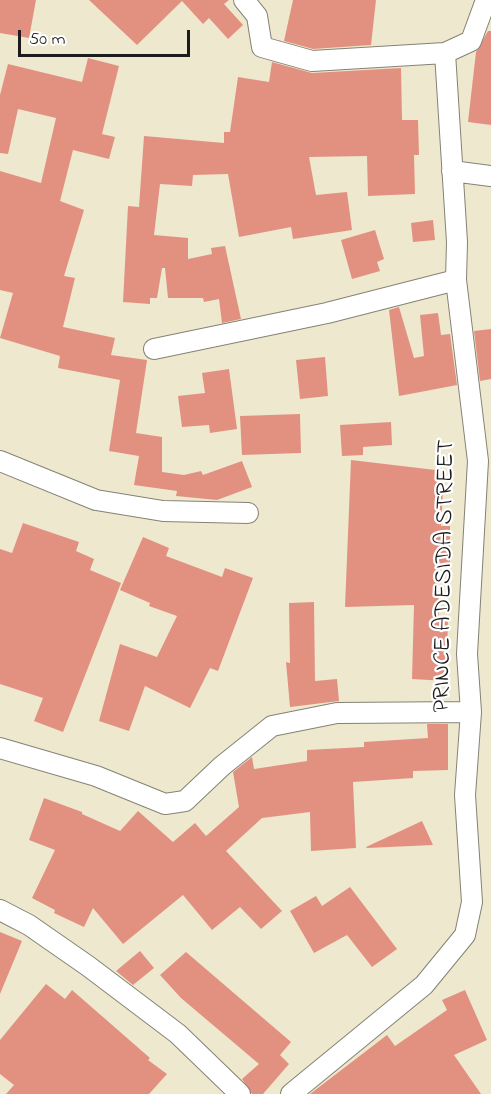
<!DOCTYPE html>
<style>
body{margin:0}
#map{position:relative;width:491px;height:1094px;overflow:hidden;background:#eee8ce;font-family:"Indie Flower",sans-serif}
canvas{display:block}
.scale{position:absolute;left:18px;top:30px;width:172px;height:27px;box-sizing:border-box;border:3px solid #1c1c1c;border-top:0;padding-left:8px;font-size:18px;line-height:21px;white-space:nowrap;color:#1c1c1c;-webkit-text-stroke:4px #fff;paint-order:stroke}
</style>
<div id="map">
<canvas width="491" height="1094"></canvas>
<div class="scale">50 m</div>
</div>
<script>
const context = document.querySelector('canvas').getContext('2d');
context.lineJoin = 'round';
function paint(path, color) {
  context.fillStyle = color;
  context.fill(path, 'evenodd');
}
function shape(rows) {
  const path = new Path2D();
  for (const r of rows) {
    path.moveTo(r[0], r[1]);
    for (let i = 2; i < r.length; i += 2) path.lineTo(r[i], r[i + 1]);
  }
  return path;
}
function stroke(path, color, width, dash) {
  context.strokeStyle = color;
  context.lineWidth = width;
  context.lineCap = dash ? 'butt' : 'round';
  context.setLineDash(dash || []);
  context.stroke(path);
}
function label(font, color, halo, rows, align = 'center') {
  context.font = font + ' "Indie Flower",sans-serif';
  context.lineWidth = 4.5;
  context.setLineDash([]);
  context.textBaseline = 'middle';
  context.strokeStyle = halo;
  context.fillStyle = color;
  for (const [text, x, y, turn = 0] of rows) {
    context.save();
    context.translate(x, y);
    context.rotate((+turn || 0) * Math.PI / 180);
    context.textAlign = isNaN(turn) ? turn : align;
    if (halo) context.strokeText(text, 0, 0);
    context.fillText(text, 0, 0);
    context.restore();
  }
}
paint(shape([
 [0,0,36,0,29,38,0,33],
 [89,0,229,0,224,4,243,25,228,39,209,18,203,24,182,1,137,45],
 [293,0,376,0,371,45,313,49,284,41],
 [488,31,491,31,491,125,468,122,476,52],
 [88,58,119,66,102,134,115,137,109,159,73,150,60,201,84,210,64,276,75,278,63,327,115,338,111,355,147,360,136,433,162,437,162,472,184,475,201,471,203,475,242,461,252,487,217,500,176,496,177,491,134,485,139,456,109,451,120,380,58,368,60,356,0,338,13,293,0,290,0,171,41,183,56,118,18,109,8,154,0,153,0,95,8,64,82,82],
 [272,62,312,73,401,68,402,120,418,120,419,155,414,155,415,194,368,196,367,156,309,157,316,195,347,192,352,230,293,239,291,227,239,237,228,174,193,175,192,186,160,184,154,235,188,238,188,259,212,254,211,248,225,246,241,319,222,323,219,299,204,302,203,298,168,298,165,268,162,268,157,298,150,298,150,304,123,302,128,206,139,207,144,136,224,143,224,132,230,132,238,77,269,82],
 [433,220,435,240,413,242,411,223],
 [375,230,384,259,377,262,380,271,352,279,341,240],
 [399,307,414,358,424,356,420,315,438,313,441,335,450,334,457,385,399,396,389,310],
 [491,329,491,379,480,381,474,331],
 [325,357,328,396,300,399,296,360],
 [229,369,237,429,210,433,209,425,182,427,178,396,205,393,202,373],
 [300,414,301,453,242,455,240,416],
 [391,422,392,445,363,447,363,455,342,456,340,425],
 [351,460,444,471,441,526,450,526,450,565,438,565,439,621,448,621,446,681,412,679,414,605,345,607],
 [23,523,79,542,76,551,94,559,90,570,121,583,63,732,34,721,43,698,0,684,0,549,12,553],
 [143,537,169,548,166,556,222,577,225,568,253,578,218,671,210,668,190,708,145,686,129,731,99,721,120,644,157,657,177,616,149,606,150,603,120,590],
 [314,602,315,681,337,679,339,701,290,707,286,662,290,663,289,603],
 [427,724,448,724,448,770,413,771,413,778,353,782,356,848,311,851,310,812,262,818,226,851,282,911,261,929,240,907,212,930,183,895,123,944,93,908,84,927,54,913,55,910,32,898,55,850,29,840,44,798,82,812,82,814,120,831,138,811,173,842,195,823,206,836,239,807,233,772,252,757,254,769,307,761,307,750,364,747,364,742,428,738],
 [422,821,433,845,367,848,366,847],
 [350,887,397,949,372,967,347,935,314,953,290,911,316,896,322,906],
 [0,932,22,941,0,994],
 [140,951,154,968,133,985,116,971],
 [186,952,291,1042,280,1055,289,1064,263,1094,252,1094,242,1079,259,1064,181,998,160,975],
 [46,984,65,999,72,990,150,1058,148,1060,167,1074,149,1094,6,1094,14,1085,0,1074,0,1040],
 [465,990,487,1040,454,1055,481,1094,310,1094,387,1035,395,1046,447,1010,442,1000]
]), '#e29181');
const minor = shape([
 [244,0,257,16,262,47,312,61,445,53],
 [452,171,491,176],
 [154,349,327,313,456,280],
 [0,461,96,500,163,511,248,513],
 [0,748,96,776,165,804,185,801,222,766,272,726,337,713,471,712],
 [0,910,29,925,88,966,178,1034,240,1094],
 [291,1094,424,985,465,935,472,902,465,795,471,712,467,654,478,461,456,280,457,242,445,53,471,41,486,0]
]);
stroke(minor, '#858275', 22);
stroke(minor, '#fff', 20);
label('24px', '#1c1c1c', '#fff', [
 ["PRINCE ADESIDA STREET",446,576,-89]
]);
</script>
